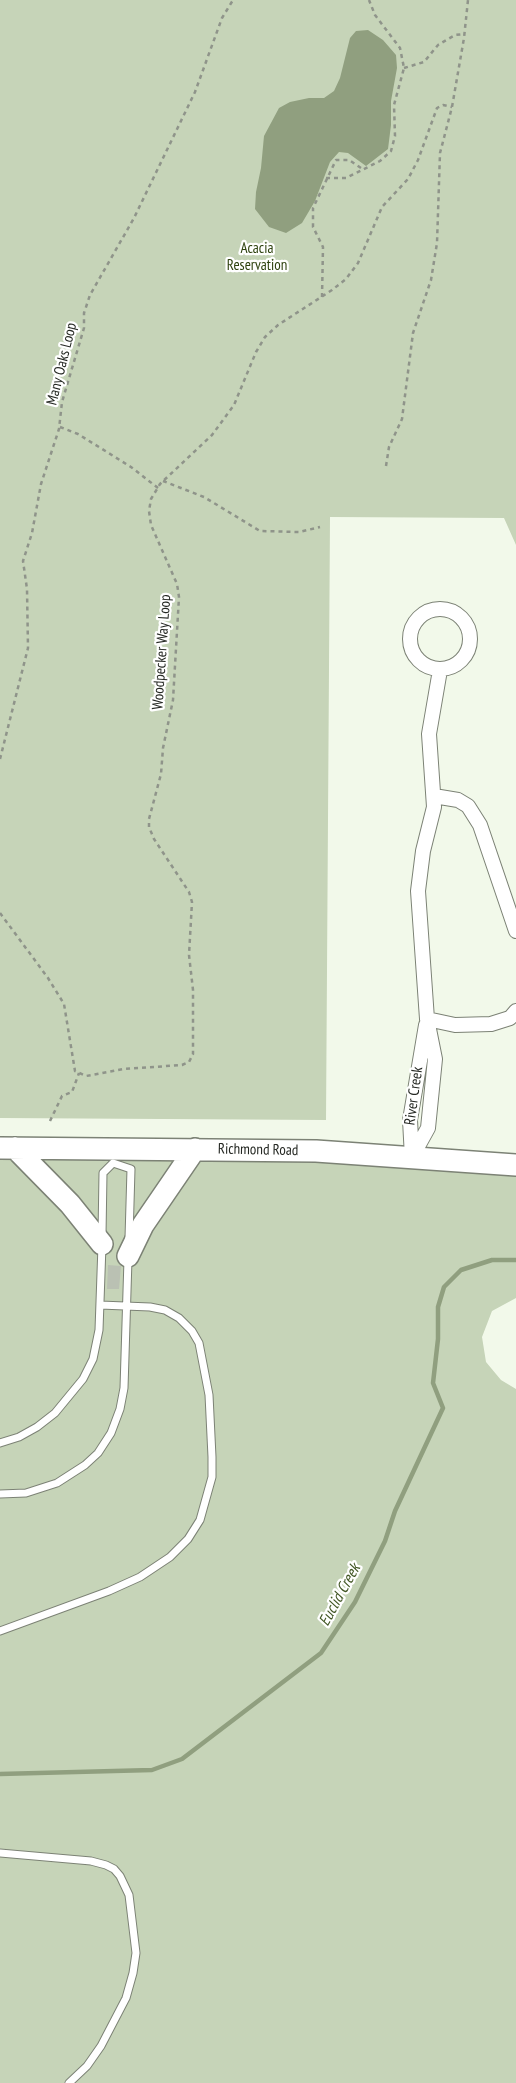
<!DOCTYPE html>
<style>
body{margin:0}
canvas{display:block;background:#f2f9ea}
</style>
<canvas width="516" height="2083"></canvas>
<script>
const context = document.querySelector('canvas').getContext('2d');
context.lineJoin = 'round';
function paint(path, color) {
  context.fillStyle = color;
  context.fill(path, 'evenodd');
}
function shape(rows) {
  const path = new Path2D();
  for (const r of rows) {
    if (r.length === 3) {
      path.moveTo(r[0] + r[2], r[1]);
      path.arc(r[0], r[1], r[2], 0, 2 * Math.PI);
      continue;
    }
    path.moveTo(r[0], r[1]);
    for (let i = 2; i < r.length; i += 2) path.lineTo(r[i], r[i + 1]);
  }
  return path;
}
function stroke(path, color, width, dash) {
  context.strokeStyle = color;
  context.lineWidth = width;
  context.lineCap = dash ? 'butt' : 'round';
  context.setLineDash(dash || []);
  context.stroke(path);
}
function label(font, color, halo, rows, align = 'center') {
  context.font = font + ' "PT Sans Narrow",sans-serif';
  context.lineWidth = 4.5;
  context.setLineDash([]);
  context.textBaseline = 'middle';
  context.strokeStyle = halo;
  context.fillStyle = color;
  for (const [text, x, y, turn = 0] of rows) {
    context.save();
    context.translate(x, y);
    context.rotate((+turn || 0) * Math.PI / 180);
    context.textAlign = isNaN(turn) ? turn : align;
    if (halo) context.strokeText(text, 0, 0);
    context.fillText(text, 0, 0);
    context.restore();
  }
}
paint(shape([
 [0,0,516,0,516,545,504,518,330,517,326,1120,0,1118],
 [0,1148,516,1165,516,1298,492,1311,482,1337,486,1362,501,1380,516,1389,516,2083,0,2083]
]), '#c6d4b8');
paint(shape([
 [368,30,383,40,396,55,397,68,391,101,391,125,388,149,366,166,348,153,339,152,330,162,315,201,302,223,286,233,269,227,255,209,256,192,261,168,264,136,279,108,290,102,309,98,324,98,334,91,340,78,350,38,356,31]
]), '#909f7f');
stroke(shape([
 [0,1774,152,1770,182,1759,321,1653,355,1602,385,1541,395,1511,443,1408,433,1383,438,1339,438,1307,444,1287,461,1270,492,1260,516,1260]
]), '#909f7f', 4.5);
paint(shape([
 [108,1265,121,1266,119,1289,107,1289]
]), '#bac1b3');
const service = shape([
 [102,1235,103,1173,113,1163,131,1169,129,1238],
 [0,1443,19,1437,37,1427,55,1413,83,1379,93,1359,99,1330,102,1245],
 [0,1494,26,1493,57,1483,85,1465,98,1453,111,1433,120,1409,124,1388,128,1259],
 [0,1631,109,1591,140,1577,170,1557,188,1539,200,1520,212,1477,212,1457,209,1395,199,1343,192,1331,179,1318,165,1310,150,1307,100,1305],
 [0,1853,91,1861,106,1865,114,1869,120,1876,129,1895,136,1953,133,1973,126,1998,101,2046,87,2066,69,2083]
]);
const minor = shape([
 [440,639,30],
 [434,796,458,800,468,806,480,825,516,931],
 [427,1019,455,1025,491,1024,510,1018,516,1011],
 [412,1157,428,1128,435,1059,427,1019,418,891,423,851,434,807,429,734,440,670],
 [412,1157,410,1120,426,1025]
]);
const primary = shape([
 [0,1148,316,1151,516,1165],
 [15,1148,70,1204,102,1244],
 [128,1256,143,1225,195,1149]
]);
stroke(service, '#7c8275', 9);
stroke(minor, '#7c8275', 16);
stroke(primary, '#7c8275', 24);
stroke(shape([
 [404,68,424,62,438,45,455,35,464,34],
 [326,178,346,178,380,161,391,151,395,136,394,105,404,68,400,48,375,15,369,0],
 [322,297,323,247,313,227,313,208,336,160,349,160,364,170],
 [60,427,78,434,131,467,158,488],
 [386,466,389,447,402,419,413,333,431,280,437,243,440,153,452,107,464,38,468,0],
 [163,481,204,497,260,531,299,532,320,527],
 [0,759,28,648,27,589,23,561,32,533,41,484,59,429,62,402,84,328,84,313,90,295,134,218,195,92,222,18,233,0],
 [0,913,48,978,64,1004,75,1071,86,1076,124,1069,182,1065,189,1062,193,1054,193,990,189,955,192,902,189,892,154,839,149,827,149,819,161,774,163,748,173,700,179,597,177,584,151,525,149,511,151,499,160,484,212,435,234,405,256,352,265,337,278,325,332,290,346,279,358,263,382,207,408,179,418,160,437,108,443,105,452,107],
 [50,1121,62,1096,72,1092,79,1073]
]), '#8f948a', 2.5, [4, 4]);
stroke(service, '#fff', 7);
stroke(minor, '#fff', 14);
stroke(primary, '#fff', 21);
label('15px', '#2e420f', '#fff', [
 ["Acacia",257,249],
 ["Reservation",257,266]
]);
label('15px', '#252823', '#fff', [
 ["Many Oaks Loop",62,364,-76],
 ["Woodpecker Way Loop",162,652,-86],
 ["River Creek",414,1096,-82],
 ["Richmond Road",258,1150,1]
]);
label('italic 16px', '#415624', '#fff', [
 ["Euclid Creek",340,1595,-61]
]);
</script>
